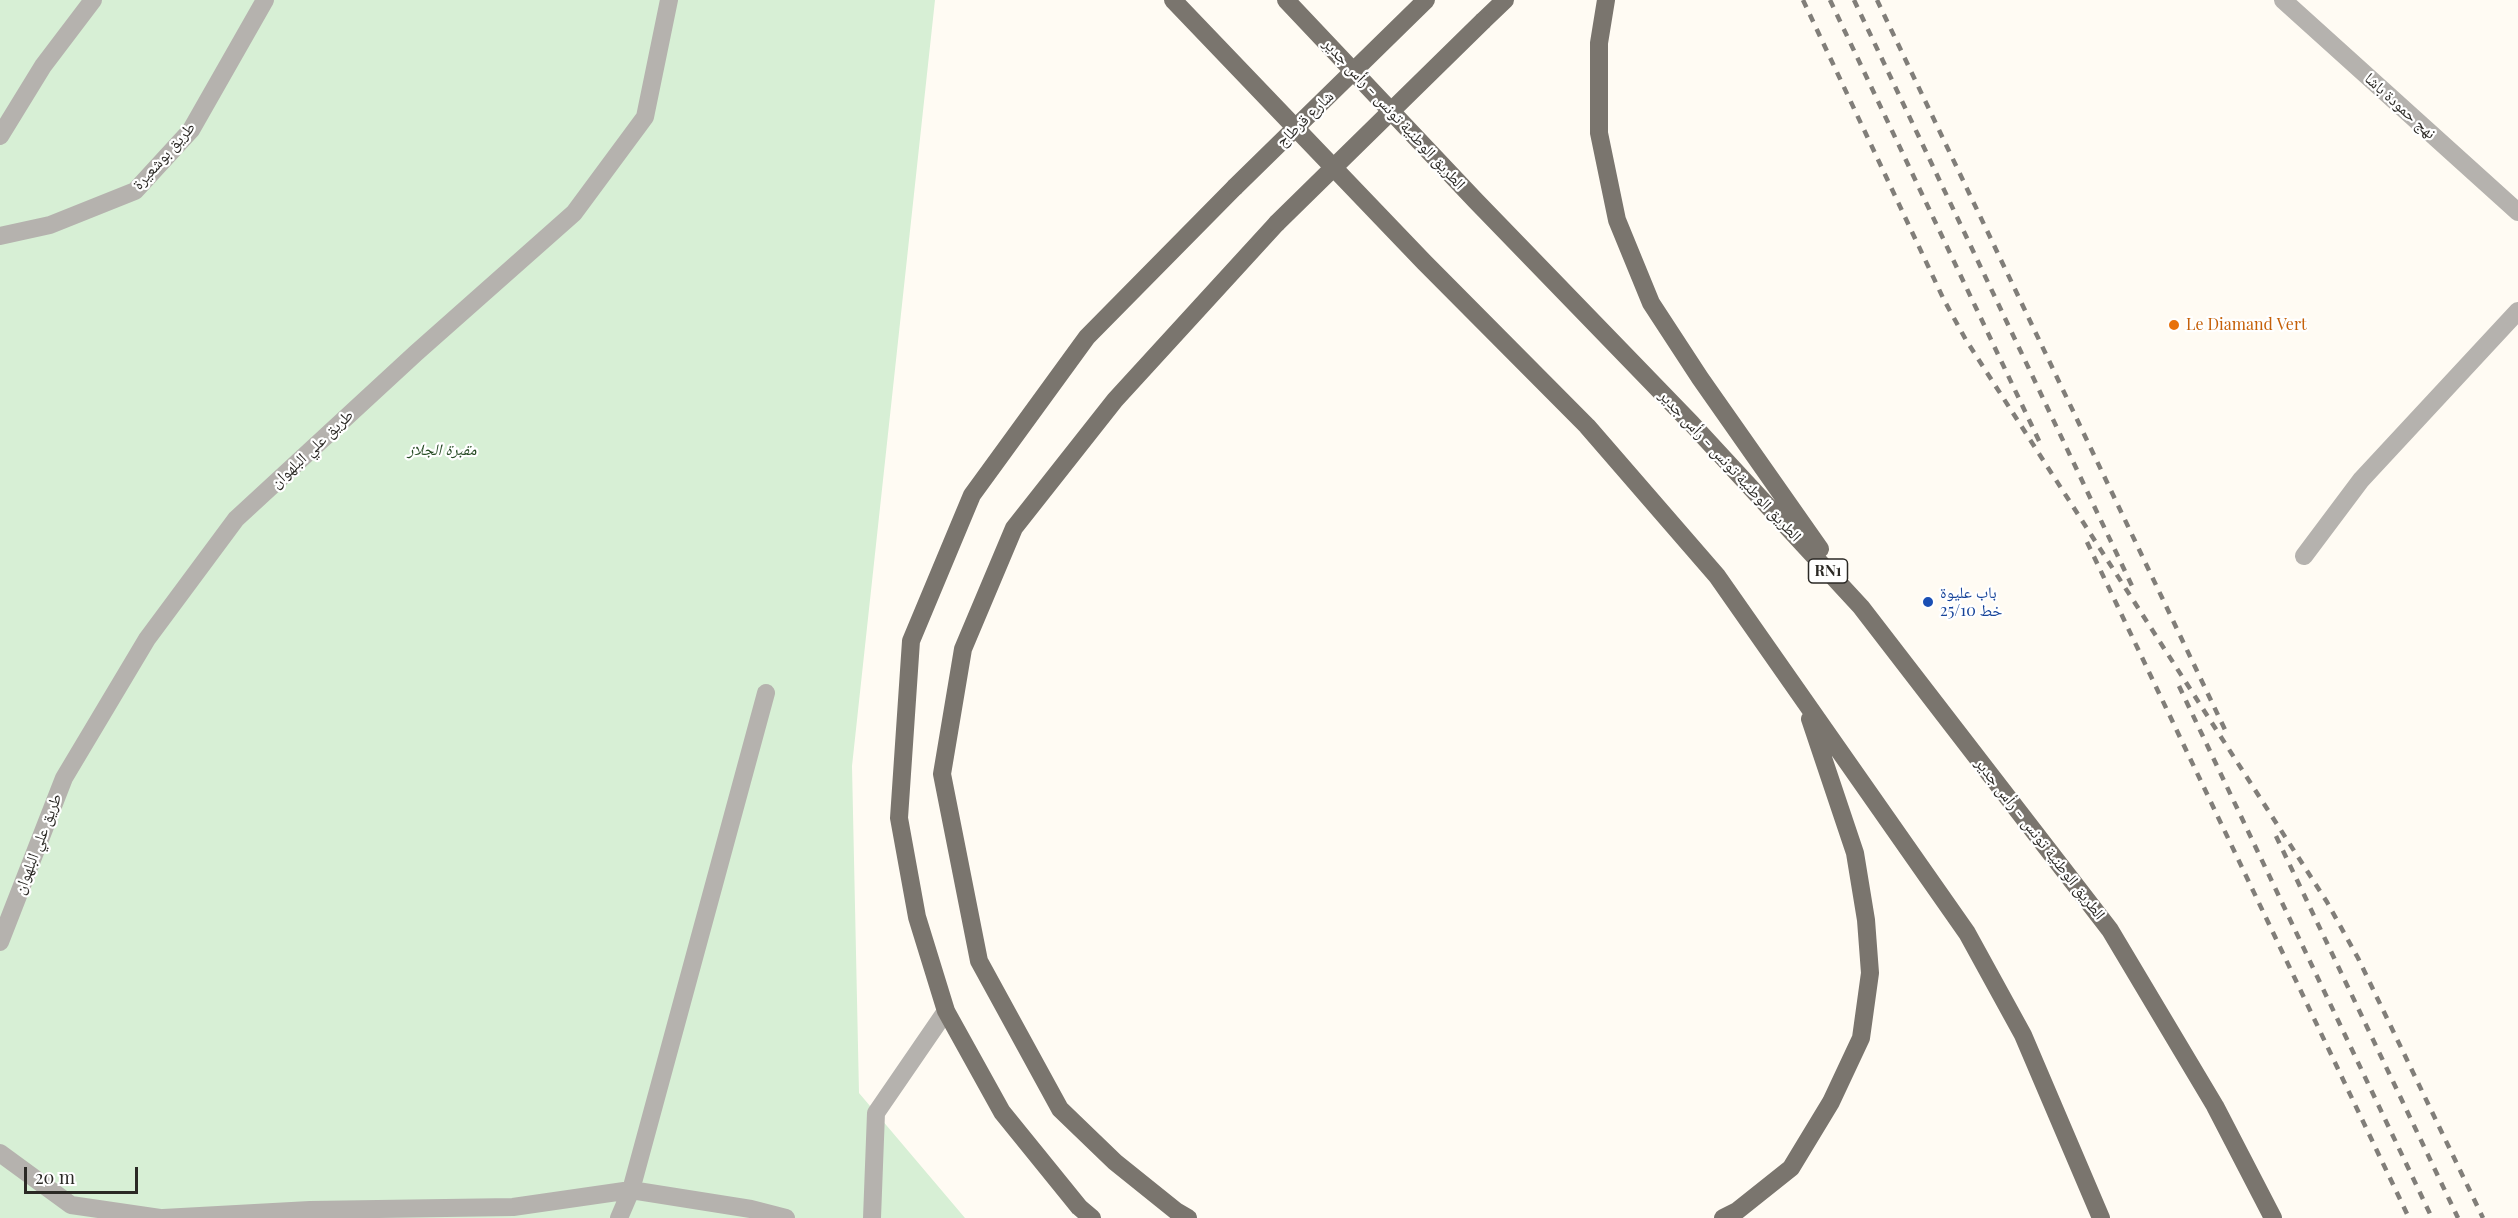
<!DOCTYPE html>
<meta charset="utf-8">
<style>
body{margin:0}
#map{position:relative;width:2518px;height:1218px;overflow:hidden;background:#fffbf3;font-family:"Playfair Display",serif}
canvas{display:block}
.scale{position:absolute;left:24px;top:1167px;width:114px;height:27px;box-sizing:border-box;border:3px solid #2b2925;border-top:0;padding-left:8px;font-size:18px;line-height:21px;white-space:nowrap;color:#2b2925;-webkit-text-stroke:4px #fff;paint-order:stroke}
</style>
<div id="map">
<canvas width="2518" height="1218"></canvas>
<div class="scale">20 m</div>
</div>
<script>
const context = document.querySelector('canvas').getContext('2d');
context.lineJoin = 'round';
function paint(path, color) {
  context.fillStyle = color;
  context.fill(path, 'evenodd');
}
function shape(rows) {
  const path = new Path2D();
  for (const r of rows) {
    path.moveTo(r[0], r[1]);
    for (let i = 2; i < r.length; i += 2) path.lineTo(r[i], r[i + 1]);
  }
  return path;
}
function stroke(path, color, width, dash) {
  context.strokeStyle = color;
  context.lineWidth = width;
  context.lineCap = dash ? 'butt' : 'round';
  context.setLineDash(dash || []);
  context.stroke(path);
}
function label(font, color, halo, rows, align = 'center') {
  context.font = font + ' "Playfair Display","Noto Naskh Arabic",serif';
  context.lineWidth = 4.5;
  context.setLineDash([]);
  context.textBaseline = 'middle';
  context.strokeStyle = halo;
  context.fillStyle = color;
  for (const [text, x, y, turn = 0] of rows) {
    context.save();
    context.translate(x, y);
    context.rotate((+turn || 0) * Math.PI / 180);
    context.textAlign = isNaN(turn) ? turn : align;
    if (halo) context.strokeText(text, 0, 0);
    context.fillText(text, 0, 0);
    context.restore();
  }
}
paint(shape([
 [0,0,935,0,852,766,859,1093,965,1218,0,1218]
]), '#d7efd5');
stroke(shape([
 [2283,0,2518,212],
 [0,136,43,66,93,0],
 [0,236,50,225,135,191,191,130,265,0],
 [2304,556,2361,480,2518,311],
 [0,942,64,778,147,639,236,519,416,353,574,213,645,117,669,0],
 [0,1153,71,1205,160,1218],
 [163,1218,310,1210,513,1207,631,1190,751,1209,786,1218],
 [619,1218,631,1190,766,693],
 [872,1218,876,1113,946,1011]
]), '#b5b2ae', 18);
stroke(shape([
 [1173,0,1424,262,1587,426,1717,576,1967,933,2023,1035,2101,1218],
 [1286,0,1475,200,1692,424,1861,607,2110,930,2215,1106,2273,1218],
 [1606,0,1599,43,1599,133,1617,220,1651,303,1700,378,1820,549],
 [1483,21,1505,0],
 [1092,1218,1079,1207,1002,1112,946,1011,917,917,899,818,911,641,972,495,1087,337,1235,187],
 [1188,1218,1176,1211,1115,1162,1060,1109,979,961,942,774,963,649,1014,528,1115,400,1277,223],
 [1723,1218,1737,1211,1791,1168,1831,1102,1861,1038,1870,973,1866,920,1855,853,1810,719]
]), '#7a756e', 18);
stroke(shape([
 [1803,0,1944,300,1966,340,2327,902,2358,958,2483,1218],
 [1830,0,2041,445],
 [1854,0,2133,588],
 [1877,0,2228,736],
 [2087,542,2409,1218],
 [2179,686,2432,1218],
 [2276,836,2458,1218]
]), '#817e79', 4.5, [8, 8]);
stroke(shape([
 [1235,187,1426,0],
 [1277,223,1483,21]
]), '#7a756e', 18);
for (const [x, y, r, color] of [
 [2174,325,6,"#e8710a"],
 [1928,602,6,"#1a4fb4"]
]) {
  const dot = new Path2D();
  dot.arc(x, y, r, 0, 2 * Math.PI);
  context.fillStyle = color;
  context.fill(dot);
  stroke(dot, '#fff', 2);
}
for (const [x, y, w] of [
 [1828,571,39]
]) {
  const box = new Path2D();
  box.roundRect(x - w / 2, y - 12, w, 24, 4.5);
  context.fillStyle = '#fff';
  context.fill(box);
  stroke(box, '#2b2925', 1.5);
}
label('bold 15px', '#2b2925', null, [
 ["RN1",1828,571]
]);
label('16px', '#2b2925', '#fff', [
 ["نهج حمودة باشا",2400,106,42],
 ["الطريق الوطنية تونس - رأس جدير",1394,114,47],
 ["شارع قرطاج",1305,119,-44],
 ["طريق بوشعيرة",164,156,-48],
 ["طريق علي البلهوان",312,449,-43],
 ["الطريق الوطنية تونس - رأس جدير",1730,466,47],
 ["الطريق الوطنية تونس - رأس جدير",2040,839,52],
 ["طريق علي البلهوان",38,844,-69]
]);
label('16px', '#c56008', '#fff', [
 ["Le Diamand Vert",2186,325]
], 'left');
label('italic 16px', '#284c26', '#fff', [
 ["مقبرة الجلاز",442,450]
]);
label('16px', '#164399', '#fff', [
 ["باب عليوة",1940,593],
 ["خط 25/10",1940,611]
], 'left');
</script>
